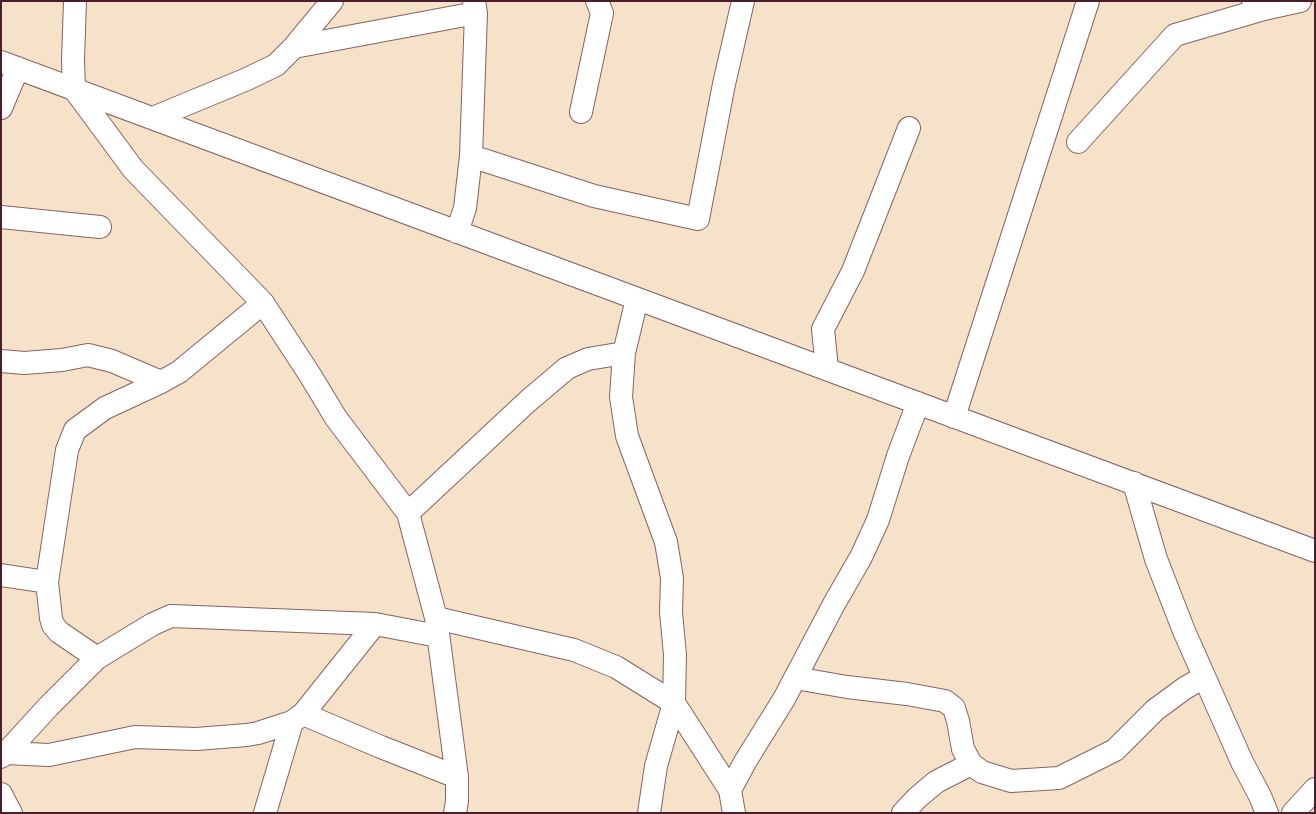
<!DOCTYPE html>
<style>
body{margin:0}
#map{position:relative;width:1316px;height:814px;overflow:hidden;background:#f6e2c9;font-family:"Old Standard TT",serif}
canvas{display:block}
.frame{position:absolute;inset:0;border:2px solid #4a1f2b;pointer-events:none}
</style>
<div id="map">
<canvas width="1316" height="814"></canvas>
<div class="frame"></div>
</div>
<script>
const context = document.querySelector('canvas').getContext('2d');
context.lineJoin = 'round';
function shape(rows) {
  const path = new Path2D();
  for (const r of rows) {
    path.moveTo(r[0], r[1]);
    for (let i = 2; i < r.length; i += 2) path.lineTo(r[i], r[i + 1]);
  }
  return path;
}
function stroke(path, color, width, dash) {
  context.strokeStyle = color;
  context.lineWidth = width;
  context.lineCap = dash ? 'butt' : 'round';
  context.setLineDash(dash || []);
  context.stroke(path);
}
const minor = shape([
 [75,1,73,60,74,89,133,169,263,303,310,375,336,418,408,513,436,618,457,777,457,801,455,813],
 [1253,1,1264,9,1300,1],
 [294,47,476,13],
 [1,62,1315,551],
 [1,108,18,68],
 [581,112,602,13,597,1],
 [153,118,247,79,276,65,294,47,332,1],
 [1078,142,1175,35,1264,9],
 [471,156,594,196,698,219,724,84,743,1],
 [1,217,100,227],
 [457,232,465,208,471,156,476,13,474,1],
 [637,299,624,353,621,397,627,436,666,542,672,578,671,612,675,655,674,703,730,790,734,813],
 [1,361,24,363,62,360,88,355,112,361,161,382],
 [827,369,823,329,853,271,909,128],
 [954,417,1088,1],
 [1134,483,1156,559,1184,631,1242,762,1260,796,1267,813],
 [408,513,528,401,567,368,588,359,624,353],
 [1,575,47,582],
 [436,618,574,650,616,667,674,703,656,766,649,813],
 [97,658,59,632,53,625,51,618,47,582,67,450,75,430,105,408,161,382,179,372,263,303],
 [795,678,847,687,907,694,945,701,954,708,958,721,963,749,971,764,982,772,1011,781,1059,778,1115,750,1155,710,1185,688,1204,677],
 [303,714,381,747,457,777],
 [6,753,49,755,135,737,196,739,247,735,258,733,292,722,303,714,375,624],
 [1,757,6,753,48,707,97,658,153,624,171,616,375,624,438,636],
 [730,790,745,762,784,699,834,604,861,557,878,520,898,456,918,403],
 [1,794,11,813],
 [265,813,292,722],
 [903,813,917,798,936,782,971,764],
 [1293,813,1315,789]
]);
stroke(minor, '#866362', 24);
stroke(minor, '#fff', 22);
</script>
